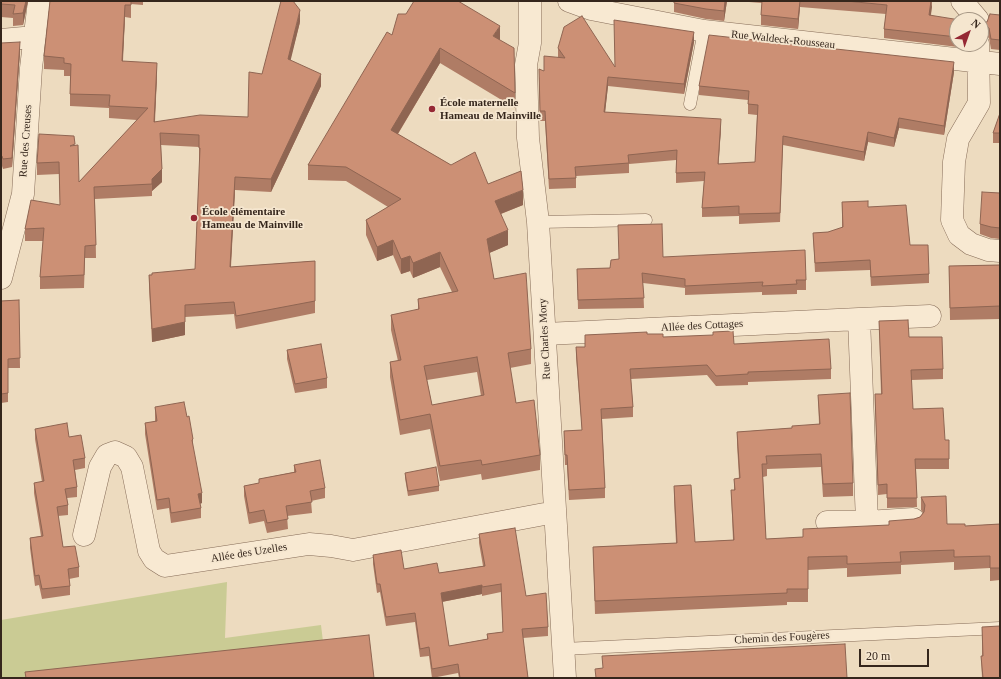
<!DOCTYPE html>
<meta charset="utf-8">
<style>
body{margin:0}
#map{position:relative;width:1001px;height:679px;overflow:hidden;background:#eddbbf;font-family:Georgia,serif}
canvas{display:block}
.frame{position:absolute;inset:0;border:2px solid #35261c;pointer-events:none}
.north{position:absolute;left:949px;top:12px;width:40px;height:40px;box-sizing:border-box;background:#f5e6cf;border:1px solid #a89987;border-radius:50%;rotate:41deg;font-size:11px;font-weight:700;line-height:16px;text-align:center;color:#35261c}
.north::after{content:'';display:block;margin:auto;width:14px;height:18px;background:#952834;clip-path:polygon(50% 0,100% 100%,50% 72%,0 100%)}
.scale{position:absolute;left:859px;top:649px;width:70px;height:18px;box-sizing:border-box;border:2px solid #35261c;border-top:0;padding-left:5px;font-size:12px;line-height:14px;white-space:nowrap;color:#35261c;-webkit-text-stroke:3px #f5e6cf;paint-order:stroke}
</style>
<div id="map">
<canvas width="1001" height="679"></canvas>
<div class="frame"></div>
<div class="north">N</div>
<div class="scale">20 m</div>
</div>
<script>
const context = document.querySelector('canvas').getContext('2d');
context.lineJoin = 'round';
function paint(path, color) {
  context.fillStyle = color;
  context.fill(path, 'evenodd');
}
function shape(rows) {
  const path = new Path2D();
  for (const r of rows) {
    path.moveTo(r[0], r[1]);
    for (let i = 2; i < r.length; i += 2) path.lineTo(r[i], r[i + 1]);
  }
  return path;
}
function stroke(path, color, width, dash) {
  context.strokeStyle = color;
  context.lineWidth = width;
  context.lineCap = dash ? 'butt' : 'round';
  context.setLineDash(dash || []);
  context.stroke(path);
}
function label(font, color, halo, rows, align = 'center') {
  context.font = font + ' Georgia,serif';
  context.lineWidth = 3.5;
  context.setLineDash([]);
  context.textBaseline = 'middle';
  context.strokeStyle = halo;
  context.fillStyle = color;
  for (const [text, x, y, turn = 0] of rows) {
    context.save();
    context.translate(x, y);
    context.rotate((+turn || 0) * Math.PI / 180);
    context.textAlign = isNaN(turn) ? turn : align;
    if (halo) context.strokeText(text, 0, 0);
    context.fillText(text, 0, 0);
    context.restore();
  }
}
paint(shape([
 [227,582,225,638,321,625,325,658,143,678,1,678,1,620]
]), '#cacb94');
const lane = shape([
 [690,104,704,31],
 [538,222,646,220],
 [563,649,1000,628]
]);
const street = shape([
 [530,1,530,43,526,65,528,138,538,222,565,678],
 [569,1,591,9,704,31,1000,64],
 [962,1,978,20],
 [1,40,35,37],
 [978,44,979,103,958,139,954,162,952,220,959,235,971,244,988,250,1000,251],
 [1,278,23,194,31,68,39,1],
 [859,319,930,316],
 [545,334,859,319,867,522],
 [827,522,867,522,913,519],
 [84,535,100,467,107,455,115,452,126,457,132,467,149,551,154,559,165,566,309,544,331,546,353,550,555,512]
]);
stroke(lane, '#866c58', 13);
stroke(street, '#866c58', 23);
stroke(lane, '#f8e9d2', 12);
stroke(street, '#f8e9d2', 22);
paint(shape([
 [1,1,28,1,23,25,13,26,13,18,1,17],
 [50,1,143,1,143,5,131,4,131,18,125,17,123,61,157,75,155,122,248,117,262,74,300,22,290,60,321,86,271,192,235,190,231,267,315,261,315,313,236,329,234,314,185,317,185,335,152,342,149,287,149,275,195,269,200,160,199,160,199,147,161,145,162,182,152,191,152,196,95,199,96,258,85,258,84,288,40,289,40,277,43,241,25,241,25,229,60,205,59,174,37,175,37,163,75,145,79,182,137,120,109,118,109,108,70,106,70,76,64,76,64,70,44,69,44,56],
 [727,1,724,21,706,19,674,12,674,3],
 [736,1,932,1,931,16,957,20,957,44,966,44,966,48,884,38,884,29,886,14,800,7,798,29,761,25,761,15,762,3],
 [406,14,500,40,515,93,515,108,440,63,398,134,451,165,488,184,523,205,501,214,508,245,489,253,494,279,531,349,531,364,510,368,516,403,540,455,540,470,482,480,481,474,440,481,430,429,400,435,390,377,390,362,398,361,391,330,391,315,418,310,418,299,452,292,440,267,413,278,410,271,401,274,393,255,377,261,366,235,366,220,388,207,346,181,308,180,308,165],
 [477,372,481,396,432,405,427,380],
 [1000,15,1000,50,991,49,989,38,981,32,981,22,987,22],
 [694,42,684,94,608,86,605,112,721,128,718,164,755,162,757,115,748,114,748,100,699,95,699,86,954,72,944,135,899,128,894,147,868,142,864,161,783,145,780,222,739,224,739,216,702,217,702,208,704,181,676,183,676,160,629,164,629,173,576,176,576,188,549,189,545,121,540,121,539,78,544,71,558,57,558,48,614,67],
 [1,43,20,51,12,167,3,169,2,166,1,166],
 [1000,113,1000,143,993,143,993,133],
 [1000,193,1000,239,991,238,980,234,980,224],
 [842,202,868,207,910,245,929,274,929,283,871,286,870,270,815,272,813,233,828,232,842,228],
 [663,257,806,280,806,290,797,290,797,294,762,295,762,292,685,295,685,288,643,283,644,308,578,309,577,269,610,268],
 [1000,265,1000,319,950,320,949,266],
 [19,300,20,368,8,368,8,402,1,403,1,301],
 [879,321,909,337,943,369,943,379,911,380,913,409,945,440,949,440,949,469,916,469,917,507,887,508,887,494,878,495,875,394,881,394],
 [647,334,663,337,734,344,831,369,831,379,748,382,748,385,716,386,707,375,631,379,633,407,633,417,602,419,605,488,605,498,569,500,567,465,565,465,564,431,582,430,576,357,576,347,585,347,585,335],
 [287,350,327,378,327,388,295,393,287,359],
 [818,395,853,483,853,496,823,497,821,467,767,469,767,476,763,477,766,539,803,537,889,525,914,519,920,517,923,513,921,510,921,497,947,524,965,526,1000,524,1000,580,990,581,990,568,954,570,954,562,901,565,901,574,847,577,847,568,808,570,808,602,787,602,787,605,595,614,593,547,676,543,674,499,674,486,695,542,733,540,731,490,734,490,734,479,739,478,737,444,737,432,792,428,819,424],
 [155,407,187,417,193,439,193,448,202,503,200,504,201,508,201,518,171,523,169,508,157,510,145,434,145,423,155,422],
 [35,429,69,437,85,458,85,468,75,470,77,487,77,497,67,498,68,505,68,515,58,516,63,547,79,567,79,577,69,579,70,586,70,595,42,599,39,585,35,586,30,548,30,538,41,536,34,493,34,483,42,482,35,439],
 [294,465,325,488,325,498,311,501,312,513,287,516,288,529,267,533,264,521,249,524,244,496,244,486,259,483,259,479,294,472],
 [405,473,439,486,439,491,408,496,405,478],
 [479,534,526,596,548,627,548,636,523,638,528,678,459,678,458,673,432,678,429,656,420,657,415,622,386,626,380,592,377,593,373,564,373,555,404,569,439,573,483,566,479,543],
 [501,592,503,632,487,634,487,639,449,646,442,602,482,594,482,596],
 [982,627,1000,678,982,678,981,656,982,656]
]), '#af7c65');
paint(shape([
 [26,1,28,1,23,25,23,13],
 [725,1,727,1,724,21,724,11],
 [800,1,800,7,798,29,798,19],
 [931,1,932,7,929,25,929,15],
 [125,5,125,17,122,73,122,61],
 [300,10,300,22,288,71,288,59],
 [500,26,500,41,493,36],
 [694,32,694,42,684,94,684,84],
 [20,42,20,51,12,167,12,158],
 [440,48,440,63,391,145,391,130],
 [954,62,954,72,944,135,944,126],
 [157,63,157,75,154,134,154,122],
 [321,74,321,86,271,192,271,179],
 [608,77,608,86,604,122,604,112],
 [899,118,899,128,894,147,894,138],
 [721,119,721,128,718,173,718,164],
 [868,132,868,142,864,161,864,152],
 [162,169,162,182,152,191,152,179],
 [235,177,235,190,230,279,230,267],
 [523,190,523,205,495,216,495,201],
 [508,230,508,245,487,254,487,239],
 [393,240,393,255,377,261,377,247],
 [440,252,440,267,413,278,413,263],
 [410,256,410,271,401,274,401,259],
 [185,322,185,335,152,342,152,329],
 [202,493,202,503,198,504,198,494],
 [482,585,482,594,441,602,441,593]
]), '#8f6552');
const building = shape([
 [1,1,26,1,23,13,13,14,15,5,1,4,1,1],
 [50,1,131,1,131,5,125,5,122,61,157,63,154,122,200,115,248,117,249,72,262,74,281,1,293,1,300,10,288,59,321,74,271,179,235,177,230,267,315,261,315,301,236,316,234,302,185,305,185,322,152,329,149,275,152,275,152,273,195,269,200,148,199,148,199,135,160,133,162,169,152,179,152,184,94,187,96,245,85,246,84,275,40,277,44,228,25,229,31,200,60,205,59,162,37,163,39,134,74,136,75,144,70,146,78,145,79,182,148,108,109,106,110,95,70,94,71,64,64,63,64,58,44,56,50,1],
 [414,1,458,1,500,26,493,36,514,48,515,93,440,48,391,130,451,165,475,152,488,184,521,171,523,190,495,201,508,230,487,239,494,279,526,273,531,349,508,353,516,403,534,400,540,455,482,465,481,460,440,466,430,414,400,420,390,362,401,360,391,315,419,309,418,299,458,291,440,252,413,263,410,256,401,259,393,240,377,247,366,220,401,199,346,167,308,165,387,32,392,35,398,14,406,14,414,1],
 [477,357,484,395,432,405,424,366,477,357],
 [674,1,725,1,724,11,706,9,674,3,674,1],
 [762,1,800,1,798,19,761,15,762,1],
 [846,1,931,1,929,15,960,20,957,20,957,37,884,29,887,5,846,1],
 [990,14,1000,15,1000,40,991,39,989,28,981,22,987,22,990,14],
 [582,16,615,67,614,20,694,32,684,84,608,77,604,112,721,119,718,164,755,162,758,105,748,104,749,91,699,86,709,35,954,62,944,126,899,118,894,138,868,132,864,152,783,136,780,213,739,214,739,206,702,208,705,172,676,173,677,150,628,155,629,163,575,167,576,178,549,179,545,111,540,111,539,69,544,71,544,56,565,58,558,48,564,27,582,16],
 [20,42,12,158,3,159,2,156,1,156,1,43,20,42],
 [1000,113,1000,133,993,133,1000,113],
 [982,192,1000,193,1000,228,991,227,980,224,982,192],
 [868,201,868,207,906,205,910,245,928,245,929,274,871,277,870,260,815,263,813,233,828,232,843,227,842,202,868,201],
 [662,224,663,257,805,250,806,280,796,280,797,284,762,286,763,282,685,286,685,279,642,273,644,298,578,300,577,269,610,268,611,260,619,259,618,225,662,224],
 [1000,265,1000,306,950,308,949,266,1000,265],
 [19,300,20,358,8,359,8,393,1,394,1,301,19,300],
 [908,320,909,337,942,337,943,369,911,370,913,409,943,408,945,440,949,440,949,459,915,459,917,498,887,498,887,484,878,485,875,394,882,394,879,321,908,320],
 [733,331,734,344,829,339,831,369,748,372,748,374,716,376,707,365,630,369,633,407,601,409,605,488,569,490,567,455,565,455,564,431,582,430,576,347,585,347,585,335,647,332,647,334,663,334,663,337,713,335,713,332,733,331],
 [321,344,327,378,295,384,287,350,321,344],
 [850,393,853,483,823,484,821,454,766,456,767,464,762,464,766,539,803,537,803,529,889,525,889,521,914,519,920,517,924,512,925,505,921,497,946,496,947,524,965,524,965,526,1000,524,1000,568,990,568,990,556,954,557,954,550,900,552,901,562,847,564,847,556,808,557,808,589,787,589,787,593,595,601,593,547,677,543,674,486,691,485,695,542,734,540,731,490,735,490,734,479,740,478,737,432,792,428,792,426,820,424,818,395,850,393],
 [184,402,187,417,189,416,193,439,192,440,202,493,198,494,201,508,171,513,169,498,157,500,145,423,157,421,155,407,184,402],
 [67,423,69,437,81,435,85,458,73,460,77,487,65,489,68,505,57,507,63,547,75,546,79,567,68,569,70,586,42,589,39,575,35,576,30,538,43,536,34,483,44,481,35,429,67,423],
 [320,460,325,488,310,491,312,502,286,506,288,519,267,523,264,510,249,513,244,486,259,483,259,479,296,472,294,465,320,460],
 [436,467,439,486,408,491,405,473,436,467],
 [515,528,526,596,546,593,548,627,522,629,528,678,460,678,458,664,432,669,429,647,420,649,415,613,386,617,380,584,377,584,373,555,401,550,404,569,437,563,439,573,485,566,479,534,515,528],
 [501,584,503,632,487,634,488,639,449,646,441,593,482,585,482,587,501,584],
 [1000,626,1000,678,983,678,981,656,983,656,982,627,1000,626],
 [369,635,374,678,26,678,25,672,369,635],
 [845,644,847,678,596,678,595,669,603,668,602,656,845,644]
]);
paint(building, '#cc9075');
stroke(building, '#8f6552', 1);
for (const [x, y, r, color] of [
 [432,109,4,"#952834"],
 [194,218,4,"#952834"]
]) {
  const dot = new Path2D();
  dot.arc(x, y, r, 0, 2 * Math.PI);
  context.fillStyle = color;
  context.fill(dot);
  stroke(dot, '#f5e6cf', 1.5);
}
label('11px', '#35261c', '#f5e6cf', [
 ["Rue Waldeck-Rousseau",783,40,6],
 ["Rue des Creuses",26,141,-86],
 ["Allée des Cottages",702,326,-3],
 ["Rue Charles Mory",545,339,-93],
 ["Allée des Uzelles",249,553,-9],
 ["Chemin des Fougères",782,638,-3]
]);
label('bold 11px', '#35261c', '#f5e6cf', [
 ["École maternelle",440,103],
 ["Hameau de Mainville",440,116],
 ["École élémentaire",202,212],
 ["Hameau de Mainville",202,225]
], 'left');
</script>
